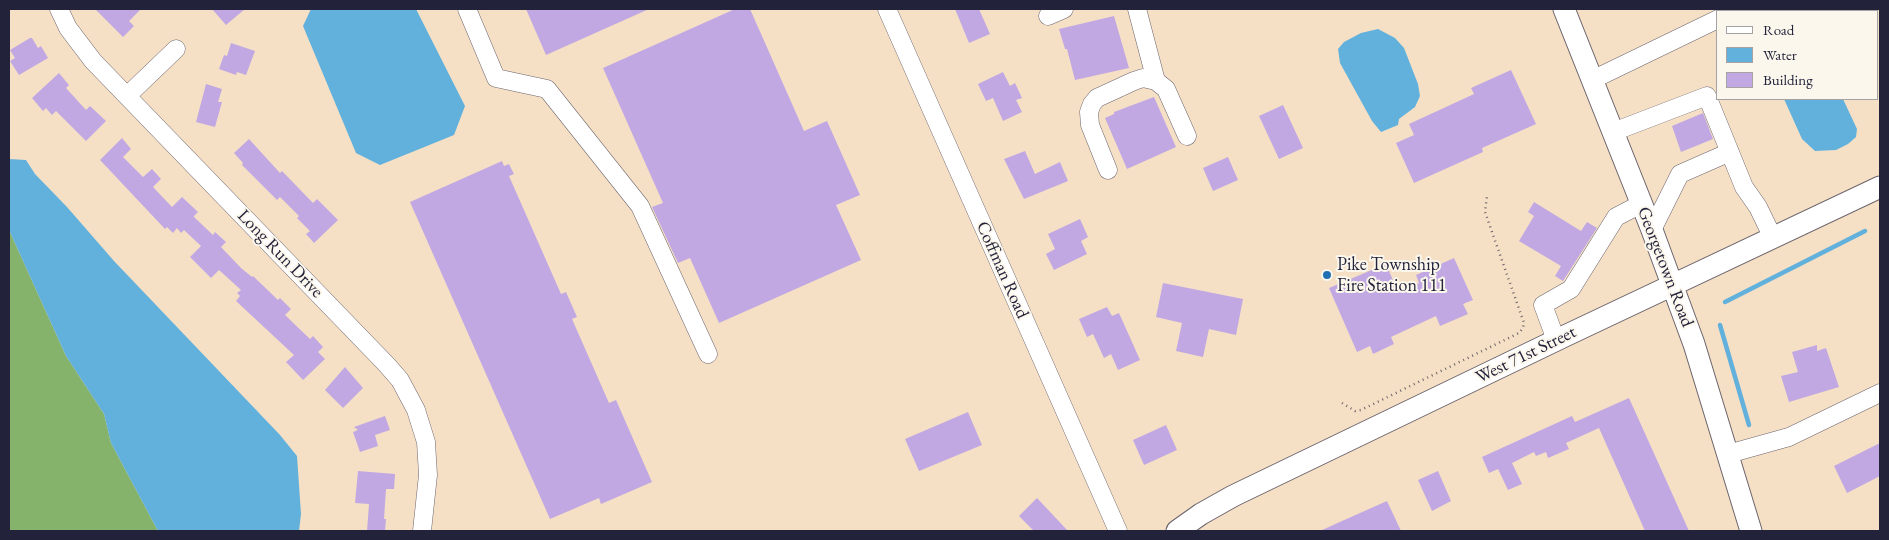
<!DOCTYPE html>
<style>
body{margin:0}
#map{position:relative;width:1889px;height:540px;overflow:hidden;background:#f5e0c6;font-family:"EB Garamond",serif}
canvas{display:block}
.frame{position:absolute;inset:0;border:10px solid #22223b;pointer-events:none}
.legend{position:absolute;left:1716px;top:10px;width:162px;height:90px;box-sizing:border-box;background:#fbf7ec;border:1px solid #a4a2a5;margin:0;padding:6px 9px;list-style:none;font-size:15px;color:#22223b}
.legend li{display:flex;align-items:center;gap:10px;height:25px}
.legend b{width:25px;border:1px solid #a4a2a5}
</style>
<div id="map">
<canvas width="1889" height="540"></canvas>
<div class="frame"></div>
<ul class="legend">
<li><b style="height:6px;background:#fff"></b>Road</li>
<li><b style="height:14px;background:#62b1dc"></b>Water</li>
<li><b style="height:14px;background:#c1a8e2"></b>Building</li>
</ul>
</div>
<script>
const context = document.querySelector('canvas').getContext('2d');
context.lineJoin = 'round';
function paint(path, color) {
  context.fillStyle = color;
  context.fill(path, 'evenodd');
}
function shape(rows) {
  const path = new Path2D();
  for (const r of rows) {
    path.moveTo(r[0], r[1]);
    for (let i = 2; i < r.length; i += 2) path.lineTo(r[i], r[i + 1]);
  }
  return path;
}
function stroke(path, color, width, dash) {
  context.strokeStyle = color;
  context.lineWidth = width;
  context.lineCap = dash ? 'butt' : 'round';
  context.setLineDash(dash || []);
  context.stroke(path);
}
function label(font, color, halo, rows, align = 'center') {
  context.font = font + ' "EB Garamond",serif';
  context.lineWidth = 4;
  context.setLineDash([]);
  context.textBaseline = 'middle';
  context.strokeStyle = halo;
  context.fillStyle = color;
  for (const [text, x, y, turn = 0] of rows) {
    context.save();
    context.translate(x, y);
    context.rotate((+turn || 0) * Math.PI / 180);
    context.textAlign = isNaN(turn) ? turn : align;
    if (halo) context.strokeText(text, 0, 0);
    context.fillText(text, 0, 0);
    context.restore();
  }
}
paint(shape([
 [9,230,66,356,104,414,111,443,158,531,9,531]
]), '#85b36c');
paint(shape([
 [311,9,416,9,465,106,454,135,380,165,356,153,303,26],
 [1378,29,1395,38,1404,48,1418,84,1420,96,1415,107,1399,119,1398,125,1381,132,1372,121,1340,63,1338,49,1344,42,1361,33],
 [1784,99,1843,99,1857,129,1856,137,1848,144,1836,150,1815,151,1802,139],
 [9,159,26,160,35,174,67,207,114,261,280,435,297,456,301,514,299,531,158,531,111,443,104,414,66,356,9,230]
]), '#62b1dc');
stroke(shape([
 [1725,302,1865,231],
 [1720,325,1749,425]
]), '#62b1dc', 4.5);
paint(shape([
 [95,9,141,9,129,21,134,26,123,37],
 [212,9,245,9,226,25],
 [526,9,649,9,546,55],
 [735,9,750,9,804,131,827,121,860,195,836,205,861,260,719,323,690,258,678,263,652,207,663,203,603,68],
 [955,9,979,9,990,34,969,43],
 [1114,16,1129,68,1075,80,1067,49,1065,49,1059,29],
 [30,38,32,38,38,48,41,46,48,58,19,75,10,61,15,58,10,50],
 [231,43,255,51,246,75,237,72,236,75,219,69,224,55,227,56],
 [1511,70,1536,124,1482,148,1483,152,1414,183,1396,143,1414,135,1409,124,1474,94,1471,88],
 [1003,72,1010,86,1015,83,1022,98,1016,100,1022,112,1003,121,993,98,986,101,978,84],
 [59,73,69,85,66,88,86,110,90,106,106,121,86,141,56,111,52,115,46,108,43,111,32,98],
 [206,84,222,89,218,102,222,102,215,127,196,122],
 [1154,97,1176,147,1127,169,1105,118,1114,114,1114,112],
 [1283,105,1303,148,1279,159,1259,116],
 [1703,113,1713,139,1681,152,1672,126],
 [122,138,131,149,123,157,143,177,152,169,161,179,153,187,172,207,182,197,198,212,194,216,194,217,213,235,215,232,226,242,221,247,241,268,252,277,253,276,278,300,280,298,291,309,285,315,310,339,313,336,323,347,318,352,325,359,303,380,286,362,294,355,236,301,240,296,237,293,241,290,219,270,211,278,190,257,201,246,184,230,181,233,177,228,173,233,167,227,165,229,100,160],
 [249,139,280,173,282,171,313,203,317,199,338,220,314,243,306,234,310,231,297,218,299,216,280,197,277,200,242,165,243,163,234,153],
 [1025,151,1035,174,1060,162,1068,181,1024,199,1004,159],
 [1228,157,1238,180,1213,191,1203,168],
 [502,161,504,166,509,164,514,174,509,176,561,294,566,292,577,317,572,319,609,403,616,400,652,482,601,504,599,498,550,519,410,202],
 [1534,202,1581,231,1587,222,1597,228,1563,281,1555,276,1561,266,1519,241,1534,216,1528,212],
 [1080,219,1088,237,1081,241,1087,254,1054,270,1046,254,1055,249,1048,234],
 [1454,258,1473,300,1463,304,1468,314,1440,326,1436,316,1391,337,1394,344,1373,354,1370,346,1357,352,1329,288,1386,264,1398,292,1419,283,1416,275],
 [1163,283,1243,299,1236,335,1209,329,1203,357,1176,351,1182,323,1156,317],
 [1107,307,1112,316,1119,313,1140,360,1118,370,1111,354,1104,358,1093,334,1087,337,1079,319],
 [1817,345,1817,351,1826,348,1839,387,1789,402,1781,376,1798,372,1792,352],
 [345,367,363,388,343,408,325,390],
 [1629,398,1689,531,1645,531,1599,428,1566,443,1569,449,1548,458,1546,452,1536,456,1534,452,1512,463,1522,484,1508,490,1498,469,1489,473,1482,457,1572,416,1575,422],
 [968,412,982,445,919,471,905,439],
 [385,416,390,430,375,435,378,446,360,452,353,432,358,430,354,427],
 [1166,425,1177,450,1144,465,1133,440],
 [1880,443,1880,476,1847,493,1834,466],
 [358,471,395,474,394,489,386,489,384,519,386,519,385,531,367,531,369,504,355,503],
 [1438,471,1451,501,1432,511,1418,480],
 [1037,498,1068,531,1034,531,1019,516],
 [1387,501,1401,531,1320,531,1342,521]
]), '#c1a8e2');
const minor = shape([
 [59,9,68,28,93,61,387,365,400,380,416,410,426,442,428,475,422,531],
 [467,9,496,78,547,89,640,206,708,354],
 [887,9,1118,531],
 [1137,9,1156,81,1166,89,1187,136],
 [1733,11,1738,9],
 [1048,16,1064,9],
 [1592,80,1718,19],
 [127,96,176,49],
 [1613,132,1707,96,1744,187,1758,207,1773,238],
 [1108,170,1090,125,1089,112,1092,104,1097,98,1134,81,1143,78,1156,81],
 [1652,230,1680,174,1730,152],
 [1556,340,1543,305,1571,289,1616,217,1641,204],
 [1728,454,1789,437,1880,393]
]);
const major = shape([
 [1564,9,1652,230,1694,344,1751,531],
 [1177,531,1201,514,1233,496,1567,335,1880,187]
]);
stroke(minor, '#6c646c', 19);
stroke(major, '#6c646c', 23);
stroke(shape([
 [1342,403,1355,411,1361,410,1519,333,1523,328,1524,323,1485,212,1487,196]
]), '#6c646c', 2.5, [1, 4]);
stroke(minor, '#fff', 18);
stroke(major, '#fff', 21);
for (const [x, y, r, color] of [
 [1327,275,5,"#1f6fb2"]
]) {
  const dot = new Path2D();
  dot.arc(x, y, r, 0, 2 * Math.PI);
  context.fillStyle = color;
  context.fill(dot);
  stroke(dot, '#fbf7ec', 2);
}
label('18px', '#22223b', '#fbf7ec', [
 ["Long Run Drive",280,254,46],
 ["Georgetown Road",1665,267,69],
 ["Coffman Road",1002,270,66],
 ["West 71st Street",1526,355,-26]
]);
label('18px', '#22223b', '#fbf7ec', [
 ["Pike Township",1337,265],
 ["Fire Station 111",1337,286]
], 'left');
</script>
